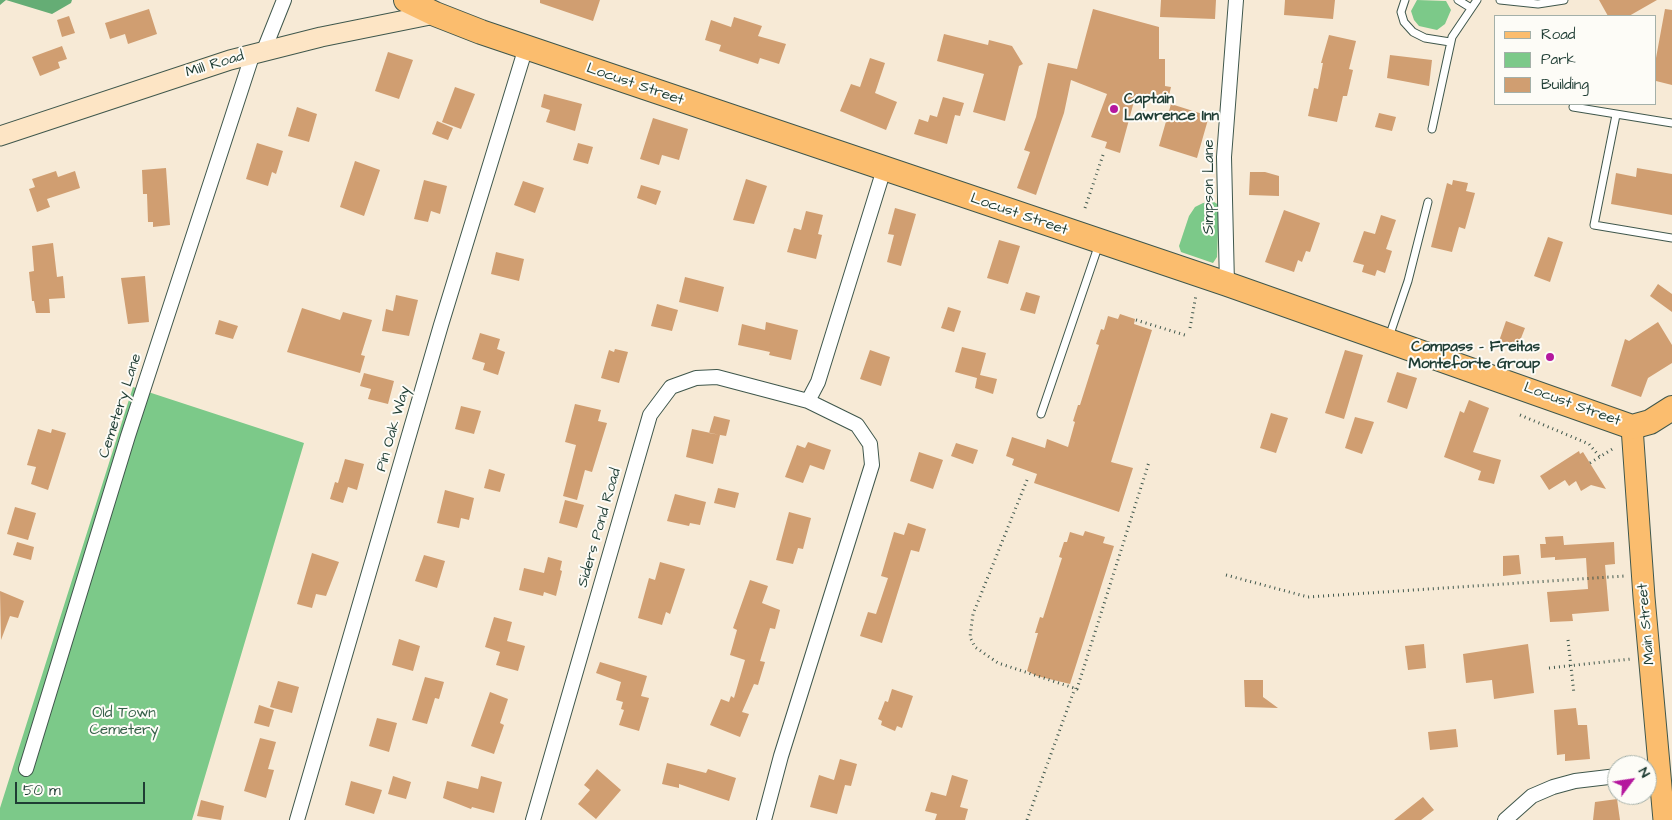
<!DOCTYPE html>
<style>
body{margin:0}
#map{position:relative;width:1672px;height:820px;overflow:hidden;background:#f7ead6;font-family:"Architects Daughter",sans-serif}
canvas{display:block}
.legend{position:absolute;left:1494px;top:15px;width:162px;height:90px;box-sizing:border-box;background:#fdfcf7;border:1px solid #a4b0a9;margin:0;padding:6px 9px;list-style:none;font-size:15px;color:#1f3d34}
.legend li{display:flex;align-items:center;gap:10px;height:25px}
.legend b{width:25px;border:1px solid #a4b0a9}
.north{position:absolute;left:1607px;top:755px;width:50px;height:50px;box-sizing:border-box;background:#fdfcf7;border:1px solid #a4b0a9;border-radius:50%;rotate:59deg;font-size:14px;font-weight:700;line-height:20px;text-align:center;color:#1f3d34}
.north::after{content:'';display:block;margin:auto;width:18px;height:22px;background:#b5179e;clip-path:polygon(50% 0,100% 100%,50% 72%,0 100%)}
.scale{position:absolute;left:15px;top:782px;width:130px;height:22px;box-sizing:border-box;border:2px solid #1f3d34;border-top:0;padding-left:6px;font-size:15px;line-height:18px;white-space:nowrap;color:#1f3d34;-webkit-text-stroke:4px #fdfcf7;paint-order:stroke}
</style>
<div id="map">
<canvas width="1672" height="820"></canvas>
<ul class="legend">
<li><b style="height:6px;background:#fbbd6e"></b>Road</li>
<li><b style="height:14px;background:#7cc989"></b>Park</li>
<li><b style="height:14px;background:#d09e71"></b>Building</li>
</ul>
<div class="north">N</div>
<div class="scale">50 m</div>
</div>
<script>
const context = document.querySelector('canvas').getContext('2d');
context.lineJoin = 'round';
function paint(path, color) {
  context.fillStyle = color;
  context.fill(path, 'evenodd');
}
function shape(rows) {
  const path = new Path2D();
  for (const r of rows) {
    path.moveTo(r[0], r[1]);
    for (let i = 2; i < r.length; i += 2) path.lineTo(r[i], r[i + 1]);
  }
  return path;
}
function stroke(path, color, width, dash) {
  context.strokeStyle = color;
  context.lineWidth = width;
  context.lineCap = dash ? 'butt' : 'round';
  context.setLineDash(dash || []);
  context.stroke(path);
}
function label(font, color, halo, rows, align = 'center') {
  context.font = font + ' "Architects Daughter",sans-serif';
  context.lineWidth = 4;
  context.setLineDash([]);
  context.textBaseline = 'middle';
  context.strokeStyle = halo;
  context.fillStyle = color;
  for (const [text, x, y, turn = 0] of rows) {
    context.save();
    context.translate(x, y);
    context.rotate((+turn || 0) * Math.PI / 180);
    context.textAlign = isNaN(turn) ? turn : align;
    if (halo) context.strokeText(text, 0, 0);
    context.fillText(text, 0, 0);
    context.restore();
  }
}
paint(shape([
 [1417,0,1446,1,1451,10,1445,24,1437,30,1419,26,1414,20,1411,11],
 [1214,202,1219,205,1217,257,1213,263,1181,252,1179,246,1189,216,1195,207,1203,203],
 [133,387,304,443,192,820,0,820,0,808]
]), '#7cc989');
paint(shape([
 [0,0,72,0,71,3,52,14,6,0,0,5]
]), '#65ad75');
paint(shape([
 [540,0,600,0,593,21,540,3],
 [1161,0,1216,0,1215,19,1160,17],
 [1285,0,1335,0,1333,19,1284,15],
 [1599,0,1657,0,1629,16,1608,16],
 [149,9,157,34,128,44,125,34,110,39,105,23],
 [1093,9,1159,27,1159,59,1165,59,1165,86,1171,87,1168,100,1136,94,1120,153,1105,148,1107,142,1091,137,1107,94,1071,80,1064,113,1036,195,1017,188,1030,152,1024,150,1036,117,1048,63,1077,69],
 [1665,9,1672,10,1672,85,1656,81,1656,58],
 [69,16,75,33,62,37,57,20],
 [734,17,762,26,758,36,786,44,779,64,760,58,758,64,719,51,721,45,705,40,711,20,731,27],
 [944,34,988,45,989,40,1012,46,1023,64,1019,66,1005,121,973,112,984,74,937,61],
 [1329,35,1356,41,1349,69,1353,70,1347,96,1343,96,1337,122,1308,116,1314,88,1318,89,1323,63,1321,63],
 [62,46,67,59,58,62,60,68,40,76,32,57],
 [388,52,413,60,399,99,375,91],
 [1390,55,1432,60,1429,86,1387,78],
 [870,58,885,63,875,93,897,102,886,130,840,111,851,84,860,87],
 [455,87,475,94,461,129,442,122],
 [544,94,582,104,575,131,546,122,550,110,541,107],
 [943,97,964,103,960,116,955,115,947,144,914,134,919,119,928,122,930,115,937,117],
 [1171,104,1209,116,1197,158,1159,146],
 [297,107,317,114,309,142,288,136],
 [1379,113,1396,117,1392,131,1375,127],
 [653,118,688,129,679,160,662,155,659,165,640,159],
 [437,121,453,128,448,140,432,134],
 [257,143,283,151,276,174,272,172,268,186,246,179],
 [578,143,593,147,588,164,573,160],
 [355,161,380,170,364,216,340,207],
 [166,168,170,225,153,227,153,222,148,222,147,194,143,194,142,170],
 [1637,168,1672,174,1672,215,1611,204,1616,173,1636,177],
 [56,171,58,177,75,171,80,188,47,199,50,207,37,212,29,189,35,187,32,179],
 [1250,172,1265,172,1279,176,1279,196,1249,195],
 [746,179,767,186,754,224,733,220],
 [424,180,447,186,440,214,431,211,428,222,414,219],
 [1453,180,1468,183,1466,191,1475,193,1465,229,1459,227,1452,252,1431,247,1447,183,1452,185],
 [523,181,544,188,535,213,514,205],
 [641,185,661,191,656,205,637,198],
 [895,208,916,214,901,266,887,262,894,235,888,234],
 [1284,210,1320,223,1310,252,1306,251,1302,262,1298,260,1294,272,1265,262],
 [806,211,823,215,818,234,822,235,816,259,787,252,794,228,801,230],
 [1381,215,1396,220,1386,249,1392,251,1385,273,1377,270,1375,276,1362,272,1364,265,1353,262,1364,231,1375,234],
 [1548,237,1563,242,1550,282,1534,276],
 [999,240,1020,246,1008,284,987,278],
 [53,243,57,277,63,276,65,298,49,299,50,313,36,313,34,301,32,301,29,272,34,271,32,246],
 [496,252,524,259,519,281,491,274],
 [145,276,149,322,128,324,121,278],
 [685,277,724,287,718,312,679,302],
 [1658,284,1672,294,1672,312,1650,296],
 [1026,292,1040,296,1035,314,1020,310],
 [396,295,418,300,409,336,382,331,386,309,393,311],
 [657,304,678,310,672,331,651,326],
 [948,307,961,311,954,332,941,328],
 [302,308,340,320,343,312,372,320,361,355,365,356,360,373,287,352],
 [1120,314,1135,319,1134,324,1152,330,1111,462,1133,468,1119,512,1034,483,1037,474,1012,465,1014,459,1006,456,1012,437,1045,448,1047,439,1068,447,1075,422,1073,421,1078,405,1080,405,1099,345,1096,344,1101,329,1104,330,1108,316,1118,319],
 [219,320,238,326,233,339,215,334],
 [1506,321,1525,328,1516,351,1498,344],
 [766,322,798,330,791,360,769,355,770,352,738,345,742,324,765,330],
 [1658,322,1672,345,1672,363,1648,378,1641,397,1611,386,1625,339,1629,341],
 [480,333,500,339,497,349,505,352,498,375,483,370,485,363,472,359],
 [962,347,986,353,980,375,997,379,993,394,975,388,977,378,955,372],
 [615,349,628,352,619,383,601,378,609,350,614,352],
 [870,350,890,357,881,386,860,379],
 [1345,350,1363,355,1344,419,1325,413],
 [1397,372,1417,378,1407,409,1387,402],
 [364,373,394,381,388,404,368,399,371,389,360,386],
 [1469,400,1489,408,1473,452,1501,460,1494,484,1478,480,1481,471,1444,457,1460,411,1464,413],
 [575,404,601,410,598,421,607,423,592,472,585,470,577,500,563,496,576,445,565,442],
 [461,406,481,411,474,434,455,429],
 [1271,413,1288,418,1276,453,1260,448],
 [714,416,730,420,726,436,709,433],
 [1355,417,1374,422,1362,454,1345,448],
 [38,429,51,433,52,429,66,433,48,490,31,484,36,467,27,465],
 [692,429,720,435,713,464,686,457],
 [808,442,831,450,824,470,810,465,803,483,785,477,797,445,805,448],
 [956,443,978,450,973,464,951,456],
 [1579,451,1580,454,1583,452,1606,489,1591,485,1581,491,1576,481,1569,486,1565,480,1549,490,1540,476],
 [919,452,943,460,933,489,910,481],
 [345,459,364,464,357,490,348,487,343,503,330,499,335,482,338,483],
 [489,469,505,474,500,492,484,488],
 [718,488,739,493,735,508,714,503],
 [445,490,474,498,469,520,461,518,459,528,437,523],
 [675,494,706,502,700,525,690,523,689,526,667,521],
 [565,500,584,505,577,528,559,523],
 [15,507,36,513,28,540,7,534],
 [789,512,811,518,803,549,798,548,793,564,776,560],
 [908,523,926,529,919,552,911,550,882,643,860,636,868,612,876,614,888,578,881,576,894,532,904,535],
 [1085,531,1105,537,1103,543,1114,546,1070,684,1037,676,1027,671,1038,633,1035,633,1040,617,1043,618,1062,558,1059,557,1064,542,1067,542,1070,532,1083,536],
 [1563,536,1564,545,1614,542,1615,564,1605,565,1609,611,1572,614,1573,621,1550,622,1547,592,1588,589,1586,558,1555,560,1555,557,1541,558,1540,544,1546,544,1545,537],
 [17,542,34,547,31,560,13,555],
 [312,553,339,562,326,596,316,594,312,608,297,604],
 [424,555,445,561,437,588,415,581],
 [1519,555,1521,574,1503,576,1503,556],
 [548,557,562,561,560,570,562,571,556,596,544,592,543,596,519,590,524,568,544,573],
 [660,562,685,569,670,614,666,612,662,625,638,618,649,578,655,580],
 [750,580,768,586,762,603,780,610,775,629,770,628,760,661,765,662,758,685,754,684,742,712,749,714,740,737,710,725,721,699,729,702,731,696,734,698,745,660,730,655,737,630,733,628],
 [0,591,24,601,18,618,10,616,1,640],
 [494,617,512,622,507,641,525,646,518,671,496,665,500,652,485,647],
 [399,639,420,646,413,671,392,665],
 [1424,644,1426,668,1408,670,1405,646],
 [1528,644,1534,693,1494,699,1492,680,1466,683,1463,654],
 [600,662,647,676,641,696,649,698,639,731,619,725,624,710,621,709,623,702,616,700,621,682,596,673],
 [425,677,444,682,439,699,435,698,427,724,412,720],
 [1244,680,1263,680,1263,697,1278,708,1245,707],
 [278,681,299,687,292,713,270,707],
 [892,689,913,696,902,728,897,726,895,731,881,725,882,721,878,719,885,701,888,702],
 [490,692,508,699,500,723,504,725,494,754,471,746],
 [259,705,274,710,269,727,254,723],
 [1576,708,1578,725,1587,725,1590,759,1565,761,1565,754,1557,755,1554,710],
 [377,718,397,723,389,752,369,746],
 [1456,729,1458,747,1430,750,1428,732],
 [260,738,276,742,268,769,274,770,266,798,244,791],
 [840,759,857,764,851,786,845,785,837,814,810,807,819,775,834,780],
 [667,763,706,773,708,769,736,778,729,801,679,784,679,788,662,784],
 [597,769,621,790,596,819,578,804,590,790,584,785],
 [952,775,968,780,960,807,968,809,965,820,935,820,937,814,925,811,931,792,946,796],
 [393,776,411,782,406,799,388,794],
 [481,776,502,782,494,813,472,807,471,809,443,798,447,781,478,789],
 [351,781,382,790,374,814,345,805],
 [1423,797,1434,810,1421,820,1394,820],
 [1617,799,1620,820,1593,820,1595,802],
 [201,800,224,806,221,820,197,816]
]), '#d09e71');
const lane = shape([
 [1405,0,1401,12,1404,22,1413,32,1425,38,1450,42],
 [1458,0,1471,8],
 [1500,0,1538,4,1564,0],
 [1573,107,1672,123],
 [1616,115,1594,225,1672,238],
 [1432,129,1452,37,1477,0],
 [1389,337,1408,281,1428,202],
 [1041,414,1099,244]
]);
const street = shape([
 [264,50,284,0],
 [1227,284,1224,157,1236,0],
 [26,769,128,436,253,53],
 [297,820,441,325,526,47],
 [533,820,650,415,671,387,696,378,717,377,808,401,818,382,884,169],
 [764,820,781,756,872,465,870,444,857,425,808,401],
 [1505,820,1532,796,1553,787,1575,781,1617,776]
]);
const secondary = shape([
 [0,136,230,60,321,37,435,14]
]);
const primary = shape([
 [1632,427,1644,597,1664,820]
]);
const highway = shape([
 [406,0,435,14,481,32,1227,284,1632,427,1650,422,1672,408]
]);
stroke(lane, '#3f574c', 9);
stroke(street, '#3f574c', 16);
stroke(secondary, '#3f574c', 21);
stroke(primary, '#3f574c', 23);
stroke(highway, '#3f574c', 26);
stroke(shape([
 [1085,208,1104,152],
 [1136,320,1188,336],
 [1190,328,1196,295],
 [1520,415,1589,444,1600,457],
 [1590,463,1614,448],
 [1027,480,973,614,970,637,975,647,998,663,1077,689,1149,462],
 [1226,575,1308,597,1625,576],
 [1568,640,1574,694],
 [1549,668,1631,659],
 [1027,820,1075,688]
]), '#3f574c', 3, [1, 4]);
stroke(lane, '#fff', 7);
stroke(street, '#fff', 14);
stroke(secondary, '#fde5c5', 19);
stroke(primary, '#fbbd6e', 21);
stroke(highway, '#fbbd6e', 24);
for (const [x, y, r, color] of [
 [1114,109,5,"#b5179e"],
 [1550,357,5,"#b5179e"]
]) {
  const dot = new Path2D();
  dot.arc(x, y, r, 0, 2 * Math.PI);
  context.fillStyle = color;
  context.fill(dot);
  stroke(dot, '#fdfcf7', 2);
}
label('15px', '#1f3d34', '#fdfcf7', [
 ["Mill Road",215,65,-17],
 ["Locust Street",635,85,19],
 ["Simpson Lane",1210,187,-90],
 ["Locust Street",1019,215,19],
 ["Locust Street",1572,405,20],
 ["Cemetery Lane",121,406,-72],
 ["Pin Oak Way",394,429,-74],
 ["Siders Pond Road",600,528,-74],
 ["Main Street",1647,624,-95]
]);
label('bold 15px', '#1f3d34', '#fdfcf7', [
 ["Captain",1124,100],
 ["Lawrence Inn",1124,117],
 ["Compass - Freitas",1540,348,"right"],
 ["Monteforte Group",1540,365,"right"]
], 'left');
label('15px', '#366049', '#fdfcf7', [
 ["Old Town",124,714],
 ["Cemetery",124,731]
]);
</script>
